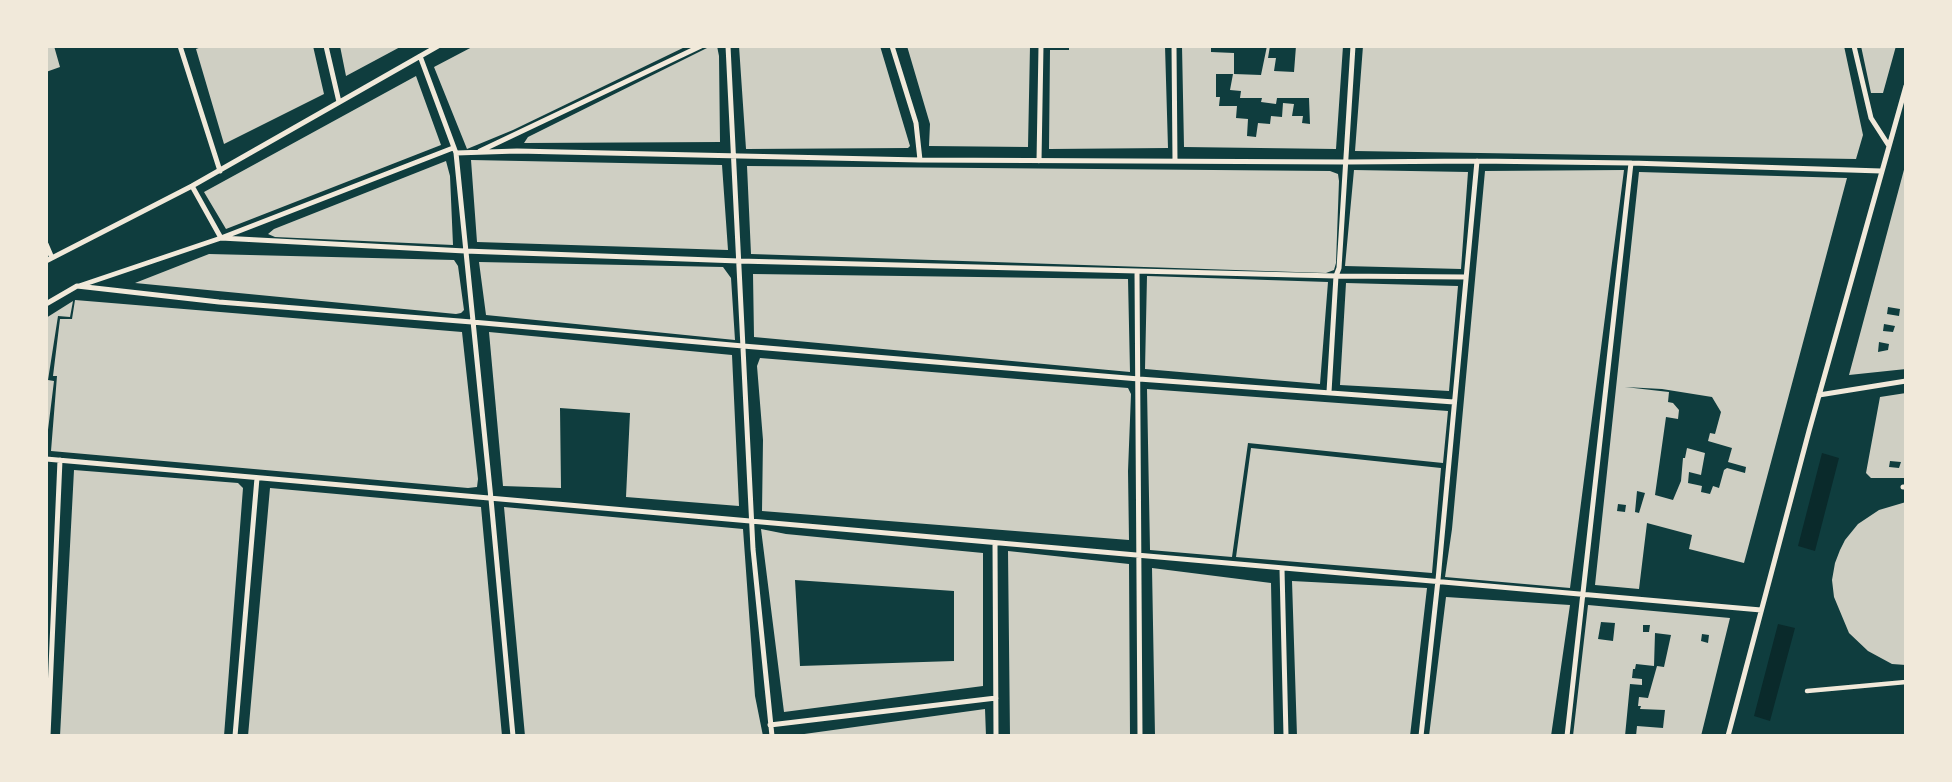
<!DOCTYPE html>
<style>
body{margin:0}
#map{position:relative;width:1952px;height:782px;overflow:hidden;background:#0f3d3e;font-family:Arial,sans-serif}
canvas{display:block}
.frame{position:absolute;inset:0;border:48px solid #f1e9da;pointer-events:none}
</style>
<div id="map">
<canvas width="1952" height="782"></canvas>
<div class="frame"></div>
</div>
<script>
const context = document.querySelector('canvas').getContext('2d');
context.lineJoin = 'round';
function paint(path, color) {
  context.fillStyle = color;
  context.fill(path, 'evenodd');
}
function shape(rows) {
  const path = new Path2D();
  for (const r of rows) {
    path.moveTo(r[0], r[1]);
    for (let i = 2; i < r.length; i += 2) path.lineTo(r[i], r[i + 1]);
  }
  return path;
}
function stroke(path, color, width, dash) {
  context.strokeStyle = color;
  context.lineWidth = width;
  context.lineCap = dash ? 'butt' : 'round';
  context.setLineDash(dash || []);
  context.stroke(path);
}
paint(shape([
 [1822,453,1839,458,1815,551,1798,546],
 [1778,624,1795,628,1770,721,1754,716]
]), '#0a2a2b');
paint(shape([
 [46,46,54,46,60,67,46,72],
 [204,46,313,46,324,94,224,144,196,49],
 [340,46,402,46,346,76],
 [474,46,687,46,513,130,467,149,434,67],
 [711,46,717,46,719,56,720,142,524,143,528,137],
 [739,46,880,46,910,146,908,148,746,149],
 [907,46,1030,46,1028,147,929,146,930,124],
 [1069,46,1165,46,1168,148,1049,149,1050,50,1069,50],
 [1182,46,1211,47,1211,52,1234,53,1234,74,1261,75,1267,46,1270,46,1268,58,1276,58,1274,71,1294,72,1296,46,1343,46,1336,149,1184,147],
 [1216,74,1233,74,1230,90,1241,91,1240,98,1262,98,1261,102,1276,104,1277,98,1309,98,1310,124,1302,123,1303,116,1292,116,1294,104,1283,103,1282,117,1271,116,1270,124,1258,123,1256,137,1247,136,1248,119,1236,118,1237,106,1219,106,1220,97,1216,97],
 [1363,46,1844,46,1863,135,1856,159,1355,151],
 [1861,46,1896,46,1883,93,1871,93],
 [416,76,441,145,226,229,204,192],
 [471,160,722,165,728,250,477,242],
 [446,161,450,176,453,245,275,237,268,234,274,229],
 [747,166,1330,171,1338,174,1339,181,1336,263,1334,270,1326,273,751,254],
 [1906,167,1906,369,1849,375,1905,166],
 [1888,307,1900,309,1899,316,1887,314],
 [1884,324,1895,326,1893,332,1883,331],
 [1879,342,1889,344,1888,350,1878,352],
 [1354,170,1468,172,1461,269,1345,266],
 [1624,170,1570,588,1445,577,1452,529,1485,171],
 [1639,172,1847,178,1744,563,1689,549,1692,535,1647,523,1639,589,1595,585],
 [1625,387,1662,389,1712,397,1721,412,1715,434,1710,433,1708,441,1732,448,1728,462,1746,467,1745,473,1727,468,1724,470,1719,488,1713,486,1710,494,1701,492,1702,486,1688,483,1689,472,1701,475,1705,453,1687,448,1685,458,1683,458,1681,481,1673,500,1655,495,1666,417,1678,419,1679,410,1673,403,1668,402,1669,392],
 [1637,491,1645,493,1639,513,1635,512],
 [1618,504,1626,505,1625,512,1617,511],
 [209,254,454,260,458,266,464,310,461,313,456,314,135,283],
 [479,262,723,267,731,278,735,340,486,315],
 [753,274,1128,279,1130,372,754,337],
 [1147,276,1328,282,1320,384,1145,369],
 [1346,283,1458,286,1449,391,1340,385],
 [75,300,462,332,478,479,477,487,468,488,51,451,57,376,53,376,60,319,72,319],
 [73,301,70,317,58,316,48,380,54,381,46,446,46,318],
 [489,332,732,355,739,506,626,497,630,413,560,408,561,488,503,486],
 [760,358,1128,388,1131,394,1128,471,1129,540,762,511,763,440,757,366],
 [1147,389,1448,411,1443,463,1248,443,1232,557,1150,550],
 [1906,393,1906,410,1904,410,1904,416,1906,416,1906,478,1871,478,1866,473,1880,397],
 [1890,461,1901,462,1899,468,1889,467],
 [1251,448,1441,468,1432,573,1236,557],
 [74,470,238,483,243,488,224,736,60,736],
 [270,488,481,507,502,736,248,736],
 [1906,502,1906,665,1892,664,1868,651,1849,633,1834,597,1832,580,1835,563,1840,550,1845,540,1858,524,1879,510],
 [504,507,743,529,755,696,763,736,525,736],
 [761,529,786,534,983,553,983,686,784,712],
 [795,580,954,591,954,661,800,666],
 [1008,551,1129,564,1130,736,1010,736],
 [1152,568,1271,583,1274,736,1155,736],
 [1292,581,1427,588,1410,736,1297,736],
 [1446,597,1570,605,1551,736,1429,736],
 [1588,605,1730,618,1701,736,1636,736,1637,726,1663,728,1665,710,1640,709,1641,706,1638,706,1639,697,1648,698,1657,666,1664,667,1671,635,1655,633,1654,666,1636,664,1635,669,1633,669,1632,678,1642,679,1642,685,1630,684,1625,736,1573,736],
 [1601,622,1615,623,1613,641,1598,639],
 [1643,625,1650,625,1649,632,1643,632],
 [1702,634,1709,635,1708,643,1701,641],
 [985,709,986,736,797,736,797,735]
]), '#cfcfc3');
stroke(shape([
 [1807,691,1906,682]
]), '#f1e9da', 4.5);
stroke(shape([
 [180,46,220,171],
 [326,46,339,102],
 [728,46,753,549,772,736],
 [892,46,916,123,920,160],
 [1174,46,1175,161],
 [1854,46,1871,118,1889,146],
 [420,56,456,153,491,499,513,736],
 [480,151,701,46],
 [456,153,517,151,920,160,1347,162,1477,161,1631,163,1881,171],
 [1039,161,1041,46],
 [192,186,221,238,465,251,739,261,1336,276,1466,277],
 [46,244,52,258],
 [46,261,192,186,438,46],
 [1137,271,1140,736],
 [79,286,221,238,453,148],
 [46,304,77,286,219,302,472,322,743,346,1139,379,1454,402],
 [1329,392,1336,276,1339,268,1353,46],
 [1819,395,1906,381],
 [46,459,1761,610],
 [1903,487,1906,487],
 [995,543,996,736],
 [1282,569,1286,736],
 [770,725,996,698],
 [48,736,60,460],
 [235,736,257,478],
 [1421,736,1438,580,1477,161],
 [1567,736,1631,163],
 [1728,736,1809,431,1906,86]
]), '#f1e9da', 5);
</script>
